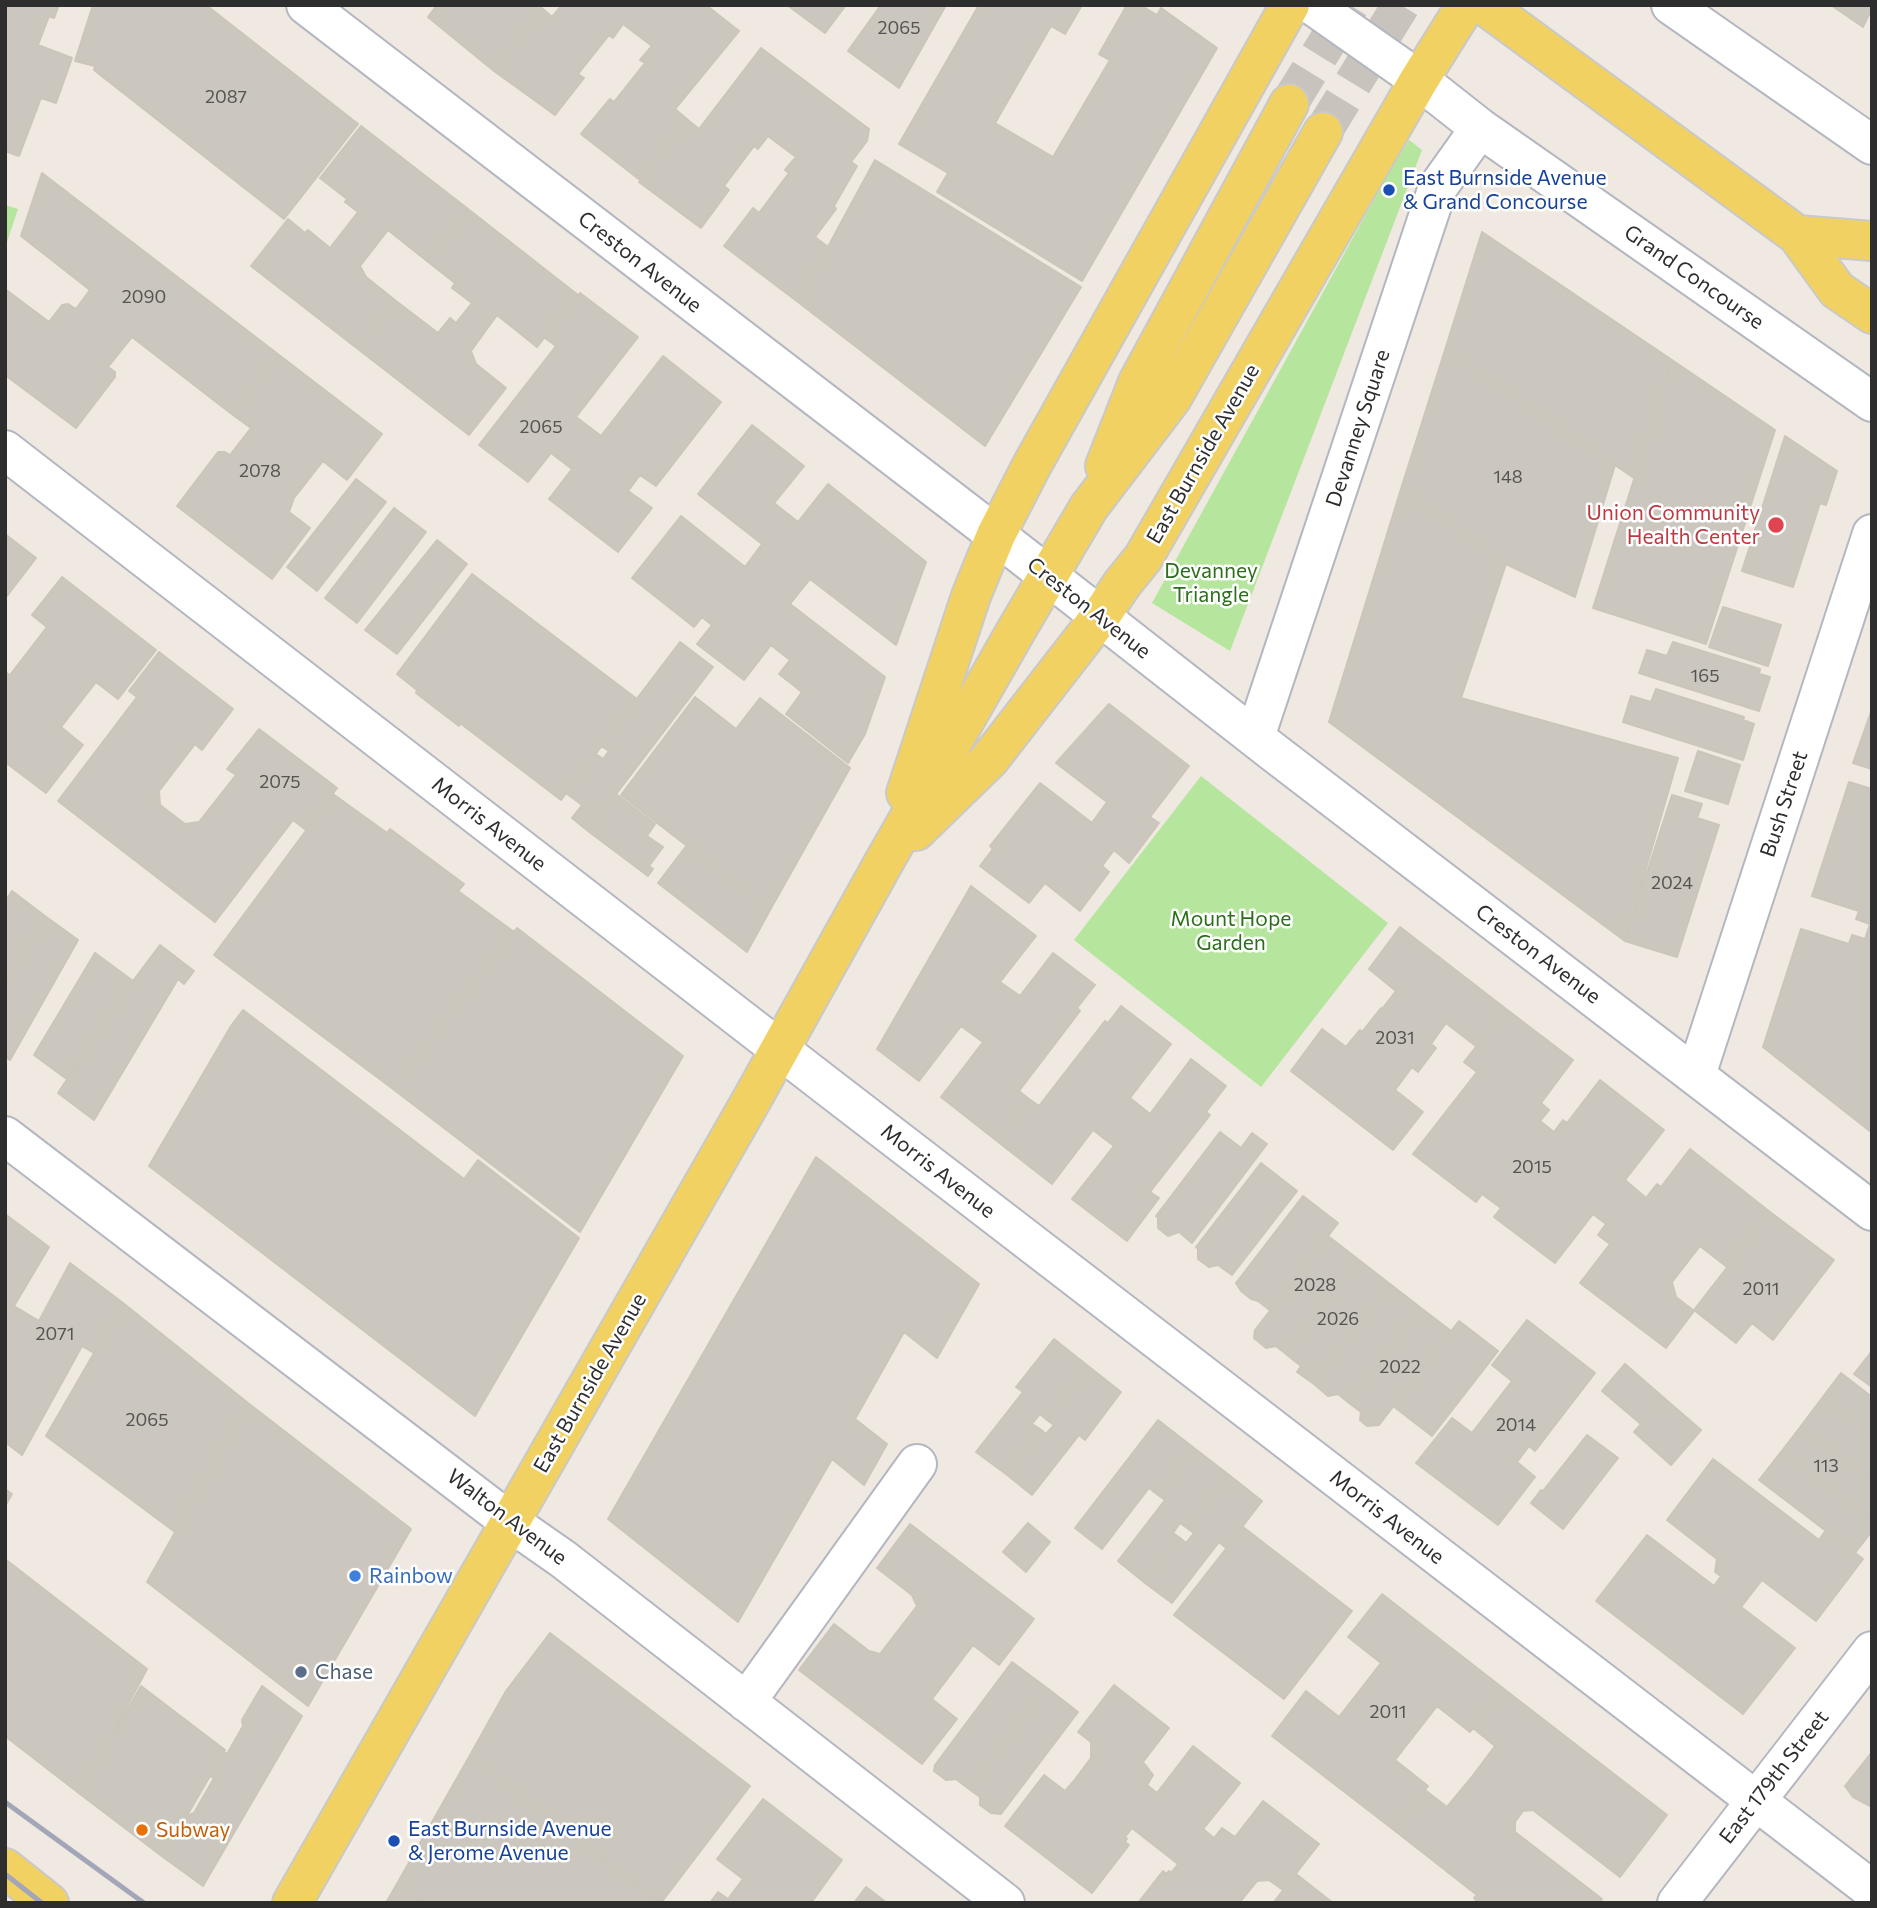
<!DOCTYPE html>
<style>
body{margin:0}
#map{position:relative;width:1877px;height:1908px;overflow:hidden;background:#efe9e1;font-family:Commissioner,sans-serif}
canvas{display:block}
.frame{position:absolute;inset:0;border:7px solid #2e2e2e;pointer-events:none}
</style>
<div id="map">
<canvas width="1877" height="1908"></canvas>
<div class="frame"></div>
</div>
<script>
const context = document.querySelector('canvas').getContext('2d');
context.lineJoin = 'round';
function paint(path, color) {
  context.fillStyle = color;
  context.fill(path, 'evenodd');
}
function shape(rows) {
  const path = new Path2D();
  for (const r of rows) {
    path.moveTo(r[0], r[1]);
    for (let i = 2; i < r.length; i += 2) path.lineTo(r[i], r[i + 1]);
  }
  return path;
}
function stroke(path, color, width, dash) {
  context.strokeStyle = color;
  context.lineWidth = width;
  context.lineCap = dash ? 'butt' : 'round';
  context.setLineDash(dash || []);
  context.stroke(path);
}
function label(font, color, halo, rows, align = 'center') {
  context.font = font + ' Commissioner,sans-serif';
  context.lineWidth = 5;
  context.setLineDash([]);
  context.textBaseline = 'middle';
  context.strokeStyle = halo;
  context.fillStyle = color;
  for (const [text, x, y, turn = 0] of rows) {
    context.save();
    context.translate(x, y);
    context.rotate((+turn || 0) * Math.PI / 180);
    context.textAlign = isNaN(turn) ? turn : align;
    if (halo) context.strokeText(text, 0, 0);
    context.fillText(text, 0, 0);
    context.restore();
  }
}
paint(shape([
 [1409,140,1422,150,1230,651,1152,603,1393,165],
 [5,205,18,209,5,248],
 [1201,776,1388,923,1261,1087,1074,940]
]), '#b6e59e');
const building = shape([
 [5,5,59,5,54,18,49,16,38,45,72,58,56,103,41,98,19,156,5,151,5,5],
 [93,5,206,5,358,124,284,219,94,70,95,66,75,61,93,5],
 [437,5,538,5,543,9,494,71,428,17,437,5],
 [562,5,706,5,739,31,675,109,688,120,640,180,581,134,610,99,614,102,645,63,640,60,652,46,623,24,613,38,609,35,578,74,584,78,555,115,494,71,543,9,552,17,562,5],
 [787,5,846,5,825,33,787,5],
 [881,5,946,5,899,88,848,51,881,5],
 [979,5,1082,5,1065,34,1051,26,995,123,1053,157,1110,60,1099,54,1127,5,1140,5,1157,15,1161,8,1217,48,1082,281,937,192,948,173,899,144,979,5],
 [1831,5,1872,5,1872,8,1863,27,1831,5],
 [761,48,869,129,867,141,851,162,857,166,834,206,836,209,815,237,828,247,798,302,724,246,753,208,759,213,789,173,785,170,796,157,768,136,758,149,754,146,724,186,729,190,701,228,639,182,688,120,699,129,761,48],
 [361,126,468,209,427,261,388,230,360,266,366,277,396,301,358,349,251,266,288,219,305,233,308,230,330,248,358,212,345,202,347,199,320,178,361,126],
 [875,160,1081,287,985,446,798,302,875,160],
 [42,173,279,355,233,415,132,337,108,367,115,372,115,377,76,428,5,375,5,289,49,322,62,305,68,304,76,309,90,290,21,236,42,173],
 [468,209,578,295,537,347,497,315,471,351,476,364,506,388,469,435,358,349,396,301,438,333,450,318,456,323,472,303,452,288,455,283,427,261,468,209],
 [1482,232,1672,360,1634,478,1445,350,1482,232],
 [580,293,638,337,576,417,601,436,663,356,721,402,656,486,640,475,628,491,652,508,618,552,549,499,572,469,551,453,528,482,479,445,556,346,545,338,580,293],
 [1445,350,1615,465,1575,597,1506,564,1401,489,1445,350],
 [279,355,382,434,347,480,323,461,294,498,289,512,310,528,272,579,177,506,218,452,224,452,230,455,251,428,233,415,279,355],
 [1672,360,1775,430,1706,644,1593,608,1672,360],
 [752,425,804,466,774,503,798,522,828,484,926,562,896,645,810,579,790,604,885,677,865,734,848,763,786,714,802,692,779,674,790,660,771,645,744,680,697,644,712,625,702,617,694,627,632,578,681,516,745,567,762,544,698,494,752,425],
 [1785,436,1837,471,1826,505,1820,503,1793,587,1742,571,1785,436],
 [356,479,386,502,317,591,287,567,356,479],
 [1401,489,1506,564,1461,698,1678,758,1625,941,1329,722,1401,489],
 [394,508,426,532,357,623,325,598,394,508],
 [5,534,36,558,7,596,5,595,5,534],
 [437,540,467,564,397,654,365,630,437,540],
 [472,574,637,699,561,800,460,723,459,726,416,693,417,690,397,674,472,574],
 [62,577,156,650,118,699,96,682,61,727,83,745,46,793,5,762,5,672,10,675,47,627,32,615,62,577],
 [1723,607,1781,625,1768,666,1709,647,1723,607],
 [680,642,713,667,588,831,572,818,582,805,566,793,596,754,603,759,609,751,601,746,680,642],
 [1673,642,1760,669,1759,674,1770,677,1759,711,1639,673,1647,650,1667,656,1673,642],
 [159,652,233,709,202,750,195,744,159,791,160,805,185,824,199,822,236,775,227,769,259,729,337,788,306,830,293,820,215,922,58,801,137,697,129,691,159,652],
 [1656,689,1744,717,1743,720,1754,724,1743,760,1623,722,1631,696,1651,702,1656,689],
 [695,697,736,729,760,698,850,768,770,910,621,795,695,697],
 [1109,704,1189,766,1150,817,1159,823,1129,863,1114,850,1102,866,1109,872,1080,911,1045,883,1029,903,980,866,993,849,990,846,1040,783,1092,823,1107,802,1056,763,1109,704],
 [1872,709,1872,769,1853,763,1872,709],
 [1698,751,1740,765,1728,804,1685,791,1698,751],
 [1849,782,1872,789,1871,1132,1763,1047,1801,929,1849,944,1852,935,1865,939,1870,924,1856,919,1859,911,1812,896,1849,782],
 [333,794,387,833,390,829,464,884,458,891,514,932,393,1089,214,955,333,794],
 [616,794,655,824,647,836,663,847,649,866,653,869,648,876,588,831,616,794],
 [1672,795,1702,804,1697,818,1719,825,1677,957,1625,941,1672,795],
 [687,845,770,910,747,952,658,883,687,845],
 [971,886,1036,936,1000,982,1020,996,1053,953,1095,985,1077,1008,1080,1011,1019,1091,1029,1099,997,1141,941,1097,983,1042,961,1026,919,1081,877,1049,971,886],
 [12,891,45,916,5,986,5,902,12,891],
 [45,916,78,940,10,1060,5,1056,5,986,45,916],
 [1400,927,1506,1009,1477,1047,1446,1023,1431,1044,1436,1048,1418,1072,1412,1067,1395,1090,1423,1112,1393,1150,1291,1071,1322,1029,1346,1047,1360,1030,1362,1032,1381,1008,1382,1009,1396,991,1369,969,1400,927],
 [517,928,683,1056,580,1232,393,1089,517,928],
 [160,945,194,971,184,984,178,979,94,1120,58,1093,133,981,160,945],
 [95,953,133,981,68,1080,34,1055,95,953],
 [1121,1006,1171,1044,1130,1098,1150,1114,1191,1059,1226,1086,1206,1112,1210,1115,1150,1192,1159,1198,1127,1241,1072,1199,1114,1146,1093,1130,1052,1184,997,1141,1029,1099,1039,1106,1105,1021,1108,1023,1121,1006],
 [1506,1009,1573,1060,1541,1103,1549,1110,1540,1121,1554,1132,1563,1120,1567,1123,1600,1080,1664,1130,1625,1180,1646,1198,1657,1184,1661,1187,1690,1149,1770,1212,1727,1267,1700,1246,1672,1282,1676,1297,1694,1311,1666,1348,1580,1283,1610,1244,1598,1235,1606,1224,1593,1214,1555,1263,1494,1217,1501,1208,1482,1194,1476,1202,1413,1154,1477,1072,1464,1062,1506,1009],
 [243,1010,464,1179,478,1160,579,1238,475,1416,149,1166,231,1026,243,1010],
 [1220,1132,1241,1148,1252,1133,1267,1144,1192,1243,1179,1232,1168,1236,1158,1228,1158,1217,1156,1216,1220,1132],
 [816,1157,979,1284,937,1358,904,1332,855,1419,887,1444,864,1485,832,1459,738,1622,608,1519,816,1157],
 [1261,1163,1297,1191,1232,1275,1218,1265,1209,1267,1198,1259,1198,1249,1196,1247,1261,1163],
 [1303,1196,1338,1223,1271,1311,1258,1301,1251,1299,1241,1291,1236,1283,1303,1196],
 [1770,1212,1834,1260,1773,1340,1752,1323,1736,1343,1694,1310,1770,1212],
 [5,1214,49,1247,14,1306,39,1321,70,1263,123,1303,94,1353,82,1346,22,1455,5,1442,5,1214],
 [1328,1236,1359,1260,1286,1354,1276,1346,1266,1348,1254,1338,1255,1330,1328,1236],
 [1359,1260,1390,1284,1314,1384,1297,1372,1301,1366,1286,1354,1359,1260],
 [1390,1284,1421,1308,1349,1403,1338,1394,1328,1396,1314,1384,1390,1284],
 [123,1303,248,1403,175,1532,46,1436,123,1303],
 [1421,1308,1451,1331,1379,1425,1367,1426,1360,1420,1361,1412,1349,1403,1421,1308],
 [1527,1320,1595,1373,1535,1451,1529,1446,1517,1462,1535,1477,1498,1525,1416,1463,1452,1418,1472,1433,1512,1381,1492,1365,1527,1320],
 [1459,1321,1498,1351,1432,1436,1393,1406,1459,1321],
 [1054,1339,1088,1366,1047,1420,1040,1414,1032,1424,1040,1429,1006,1474,976,1452,1023,1392,1016,1387,1054,1339],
 [1872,1351,1872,1387,1854,1374,1872,1351],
 [1625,1364,1664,1398,1641,1424,1602,1391,1625,1364],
 [1088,1366,1121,1392,1085,1440,1079,1435,1032,1495,1006,1474,1040,1429,1046,1434,1054,1425,1047,1420,1088,1366],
 [1841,1373,1872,1397,1872,1436,1822,1398,1841,1373],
 [1664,1398,1701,1430,1671,1465,1634,1432,1664,1398],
 [1822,1398,1872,1436,1872,1480,1801,1426,1822,1398],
 [248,1403,411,1529,308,1706,147,1582,248,1403],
 [1158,1420,1194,1448,1158,1495,1149,1488,1102,1549,1075,1528,1158,1420],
 [1801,1426,1872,1480,1872,1522,1781,1452,1801,1426],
 [1587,1435,1618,1458,1563,1529,1531,1503,1541,1490,1543,1491,1587,1435],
 [1194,1448,1229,1475,1187,1528,1180,1523,1173,1533,1180,1538,1145,1583,1118,1561,1165,1500,1158,1495,1194,1448],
 [1781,1452,1872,1522,1872,1531,1855,1553,1759,1480,1781,1452],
 [1713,1459,1819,1540,1826,1530,1863,1559,1816,1621,1762,1580,1741,1607,1795,1648,1743,1714,1596,1601,1647,1535,1714,1586,1721,1576,1715,1572,1717,1559,1667,1520,1713,1459],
 [1229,1475,1262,1501,1226,1548,1219,1542,1172,1603,1145,1583,1180,1538,1186,1543,1194,1533,1187,1528,1229,1475],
 [5,1489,12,1494,5,1506,5,1489],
 [1028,1523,1050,1542,1026,1572,1003,1552,1028,1523],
 [910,1524,1034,1619,999,1665,973,1645,932,1699,957,1719,922,1764,799,1670,834,1624,869,1651,880,1654,917,1606,912,1595,877,1568,910,1524],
 [1243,1527,1352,1611,1284,1699,1174,1615,1243,1527],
 [5,1559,147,1669,80,1794,5,1736,5,1559],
 [1382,1594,1504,1689,1470,1732,1437,1706,1395,1760,1428,1786,1394,1830,1272,1736,1306,1691,1339,1717,1381,1663,1348,1637,1382,1594],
 [550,1633,750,1786,661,1903,469,1757,506,1691,550,1633],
 [1012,1662,1047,1688,969,1789,956,1779,946,1780,934,1771,935,1765,1012,1662],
 [1114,1685,1169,1728,1143,1762,1153,1775,1147,1785,1157,1793,1193,1746,1240,1783,1203,1829,1214,1838,1222,1828,1235,1837,1263,1801,1319,1844,1283,1890,1269,1880,1257,1881,1239,1903,1138,1903,1163,1871,1166,1874,1169,1871,1171,1873,1178,1864,1132,1828,1125,1837,1127,1839,1125,1842,1129,1845,1092,1893,1005,1826,1044,1775,1065,1791,1073,1782,1091,1758,1091,1742,1078,1732,1114,1685],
 [141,1686,225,1750,163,1857,80,1794,141,1686],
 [262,1686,302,1716,203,1886,163,1857,187,1816,194,1813,214,1778,210,1776,223,1752,227,1754,243,1726,242,1720,262,1686],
 [1047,1688,1078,1712,1001,1814,991,1813,980,1805,980,1797,969,1789,1047,1688],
 [1504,1689,1667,1815,1620,1877,1533,1810,1523,1811,1515,1822,1515,1832,1602,1899,1599,1903,1479,1903,1474,1898,1477,1895,1394,1830,1425,1790,1447,1807,1471,1778,1495,1746,1473,1728,1504,1689],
 [1872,1752,1872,1807,1853,1797,1845,1786,1872,1752],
 [469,1757,659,1903,425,1903,398,1882,469,1757],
 [763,1799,842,1860,811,1903,710,1903,718,1892,728,1899,743,1879,717,1859,763,1799],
 [1296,1874,1333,1903,1273,1903,1296,1874],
 [398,1882,425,1903,386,1903,398,1882],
 [866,1887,887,1903,854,1903,866,1887]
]);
paint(building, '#cbc7bf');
stroke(building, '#cbc5ba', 2);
stroke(shape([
 [1289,104,1350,5],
 [1323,132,1401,5]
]), '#c8c4bd', 38, [38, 19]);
const minor = shape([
 [306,5,996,535,1272,751,1872,1211],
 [1312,5,1419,80,1480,128,1872,402],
 [1671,5,1872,145],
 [5,450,831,1089,1872,1890],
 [1255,737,1438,187,1480,128],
 [1696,1075,1872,534],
 [5,1136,510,1522,563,1559,1005,1903],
 [746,1702,917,1464],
 [1677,1903,1872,1651]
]);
const major = shape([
 [1484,5,1797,235,1837,290,1872,314],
 [1797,235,1872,241],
 [1105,466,1138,382,1289,104],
 [906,793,971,596,996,535,1032,465,1290,5],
 [916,831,989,760,1100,617,1122,584,1143,558,1419,80,1466,5],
 [5,1868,49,1903],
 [292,1903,751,1101,884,862,1017,629,1089,507,1172,398,1323,132]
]);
stroke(minor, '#b4b7c1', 42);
stroke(major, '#c9c9c9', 42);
stroke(minor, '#fff', 38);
stroke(major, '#f2d163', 38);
stroke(shape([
 [5,1802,144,1903],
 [5,1874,42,1903]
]), '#a3a6b8', 5);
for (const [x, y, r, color] of [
 [1389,190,7,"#1a4fb4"],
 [1776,525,9,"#e0444e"],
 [355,1576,7,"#3f7fe0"],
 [301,1672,7,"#5c6f8a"],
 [142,1830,7,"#e8710a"],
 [394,1841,7,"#1a4fb4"]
]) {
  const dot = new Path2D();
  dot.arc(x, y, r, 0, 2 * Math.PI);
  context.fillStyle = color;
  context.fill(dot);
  stroke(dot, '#fff', 2.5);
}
label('18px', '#555452', null, [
 ["2065",899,28],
 ["2087",226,97],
 ["2090",144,297],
 ["2065",541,427],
 ["2078",260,471],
 ["148",1508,477],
 ["165",1705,676],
 ["2075",280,782],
 ["2024",1672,883],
 ["2031",1395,1038],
 ["2015",1532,1167],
 ["2028",1315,1285],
 ["2011",1761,1289],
 ["2026",1338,1319],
 ["2071",55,1334],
 ["2022",1400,1367],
 ["2065",147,1420],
 ["2014",1516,1425],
 ["113",1826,1466],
 ["2011",1388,1712]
]);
label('21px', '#164399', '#fff', [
 ["East Burnside Avenue",1403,178],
 ["& Grand Concourse",1403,202],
 ["East Burnside Avenue",408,1829],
 ["& Jerome Avenue",408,1853]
], 'left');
label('21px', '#2e2e2e', '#fff', [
 ["Creston Avenue",640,262,38],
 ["Grand Concourse",1694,277,35],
 ["Devanney Square",1358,428,-72],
 ["East Burnside Avenue",1203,454,-60],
 ["Creston Avenue",1089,608,38],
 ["Bush Street",1784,804,-72],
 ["Morris Avenue",489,824,38],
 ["Creston Avenue",1538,954,37],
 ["Morris Avenue",938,1171,38],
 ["East Burnside Avenue",590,1383,-60],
 ["Walton Avenue",507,1517,37],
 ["Morris Avenue",1387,1517,38],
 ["East 179th Street",1774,1777,-52]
]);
label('21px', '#be3a42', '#fff', [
 ["Union Community",1760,513],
 ["Health Center",1760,537]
], 'right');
label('21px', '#2c6e1b', '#fff', [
 ["Devanney",1211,571],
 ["Triangle",1211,595],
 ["Mount Hope",1231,919],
 ["Garden",1231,943]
]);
label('21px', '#366cbe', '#fff', [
 ["Rainbow",369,1576]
], 'left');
label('21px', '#4e5e75', '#fff', [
 ["Chase",315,1672]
], 'left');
label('21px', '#c56008', '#fff', [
 ["Subway",156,1830]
], 'left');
</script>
